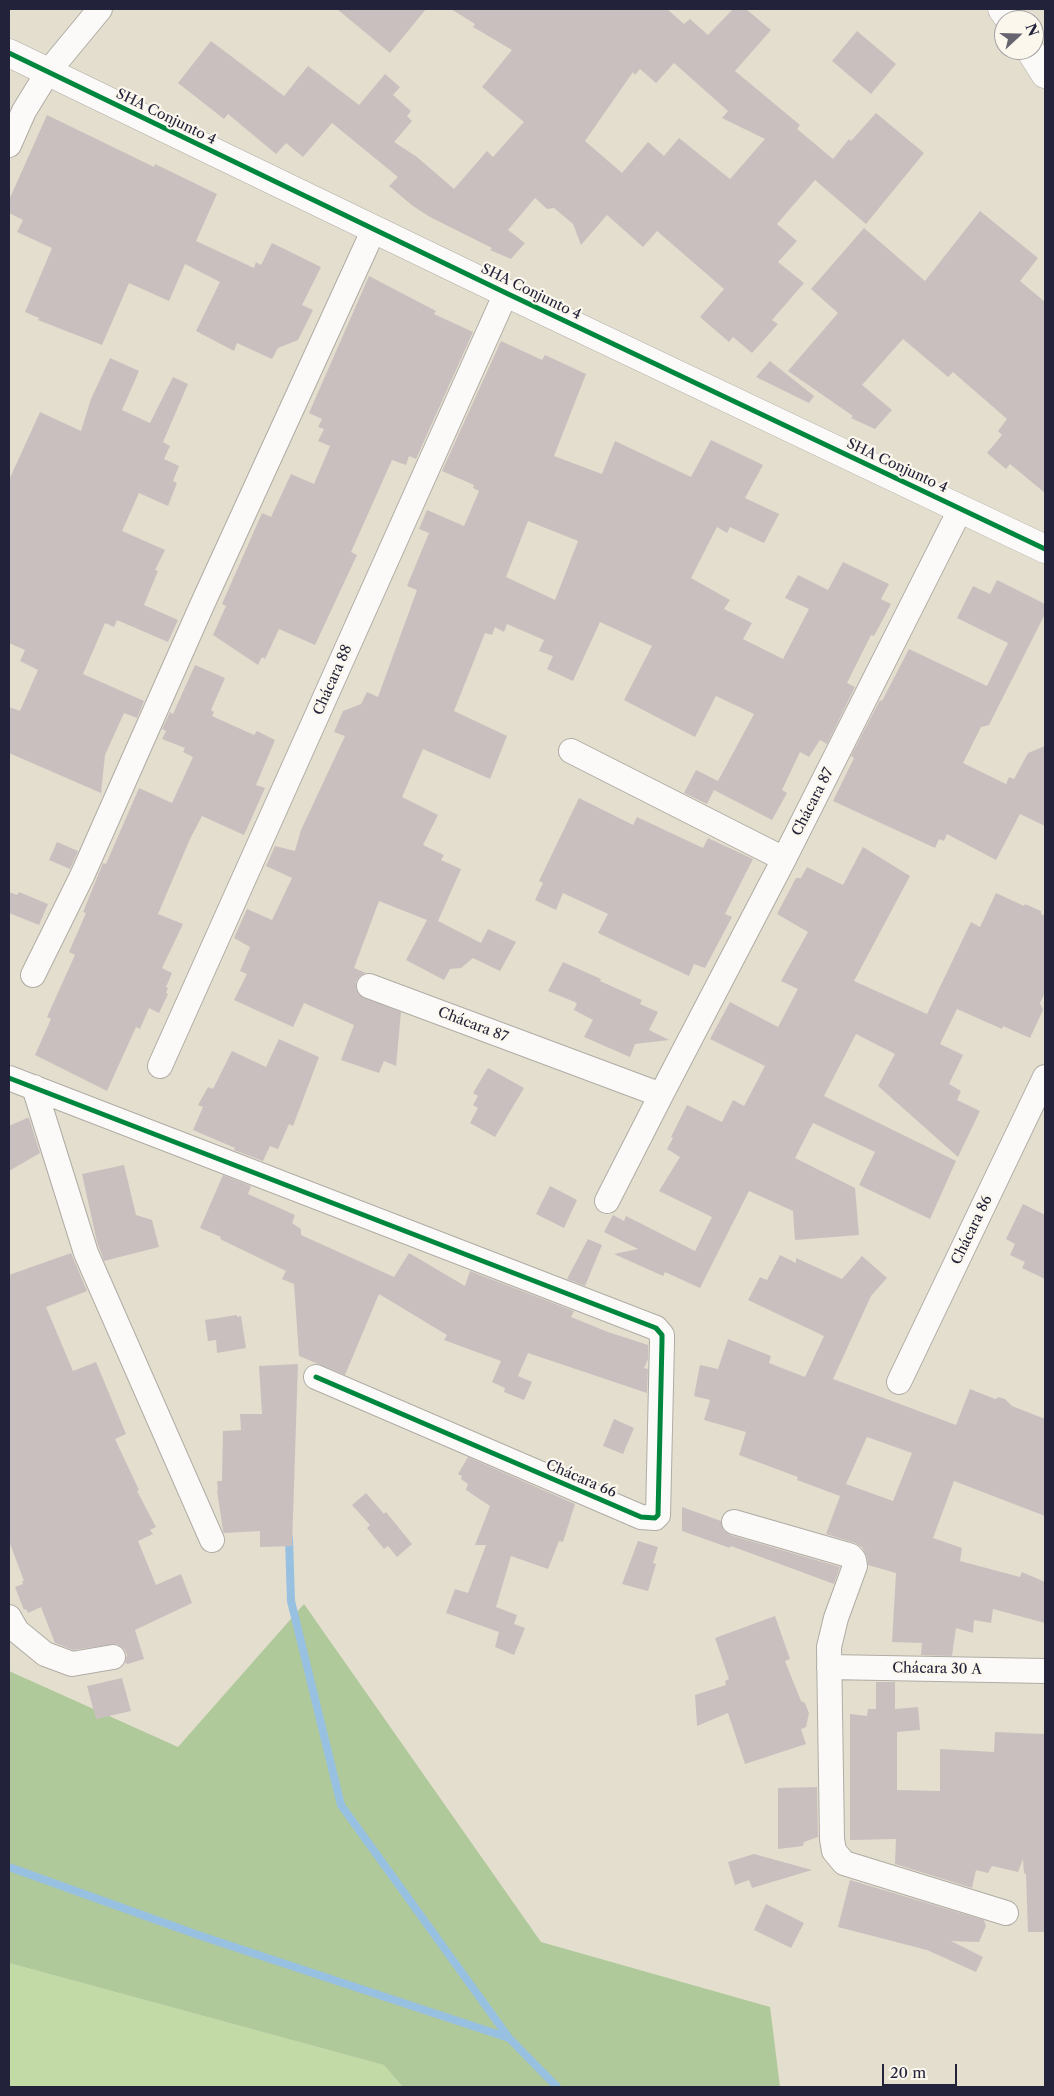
<!DOCTYPE html>
<meta charset="utf-8">
<style>
body{margin:0}
#map{position:relative;width:1054px;height:2096px;overflow:hidden;background:#e4dece;font-family:"Libre Caslon Text",serif}
canvas{display:block}
.frame{position:absolute;inset:0;border:10px solid #22223b;pointer-events:none}
.north{position:absolute;left:994px;top:10px;width:50px;height:50px;box-sizing:border-box;background:#fbf7ec;border:1px solid #a4a2a5;border-radius:50%;rotate:69deg;font-size:14px;font-weight:700;line-height:20px;text-align:center;color:#22223b}
.north::after{content:'';display:block;margin:auto;width:18px;height:22px;background:#66646e;clip-path:polygon(50% 0,100% 100%,50% 72%,0 100%)}
.scale{position:absolute;left:882px;top:2064px;width:75px;height:22px;box-sizing:border-box;border:2px solid #22223b;border-top:0;padding-left:6px;font-size:15px;line-height:18px;white-space:nowrap;color:#22223b;-webkit-text-stroke:4px #fbf7ec;paint-order:stroke}
</style>
<div id="map">
<canvas width="1054" height="2096"></canvas>
<div class="frame"></div>
<div class="north">N</div>
<div class="scale">20 m</div>
</div>
<script>
const context = document.querySelector('canvas').getContext('2d');
context.lineJoin = 'round';
function paint(path, color) {
  context.fillStyle = color;
  context.fill(path, 'evenodd');
}
function shape(rows) {
  const path = new Path2D();
  for (const r of rows) {
    path.moveTo(r[0], r[1]);
    for (let i = 2; i < r.length; i += 2) path.lineTo(r[i], r[i + 1]);
  }
  return path;
}
function stroke(path, color, width, dash) {
  context.strokeStyle = color;
  context.lineWidth = width;
  context.lineCap = dash ? 'butt' : 'round';
  context.setLineDash(dash || []);
  context.stroke(path);
}
function label(font, color, halo, rows, align = 'center') {
  context.font = font + ' "Libre Caslon Text",serif';
  context.lineWidth = 4.5;
  context.setLineDash([]);
  context.textBaseline = 'middle';
  context.strokeStyle = halo;
  context.fillStyle = color;
  for (const [text, x, y, turn = 0] of rows) {
    context.save();
    context.translate(x, y);
    context.rotate((+turn || 0) * Math.PI / 180);
    context.textAlign = isNaN(turn) ? turn : align;
    if (halo) context.strokeText(text, 0, 0);
    context.fillText(text, 0, 0);
    context.restore();
  }
}
paint(shape([
 [9,1963,384,2065,403,2087,9,2087]
]), '#c1daa6');
paint(shape([
 [304,1604,541,1942,770,2007,780,2087,403,2087,384,2065,9,1963,9,1671,178,1747]
]), '#afc99b');
stroke(shape([
 [289,1538,291,1601,341,1805,509,2038],
 [9,1867,198,1935,509,2038,557,2087]
]), '#98c0e1', 8);
paint(shape([
 [337,9,426,9,390,53],
 [451,9,667,9,684,24,690,19,708,35,733,9,746,9,771,30,735,71,800,125,797,129,833,159,849,139,851,141,876,113,924,153,866,224,815,180,777,224,797,241,778,262,804,283,772,320,778,324,752,353,733,337,729,342,700,317,724,289,657,231,643,247,607,215,581,245,573,224,554,208,547,209,535,198,508,230,525,243,511,259,490,250,492,248,430,217,413,206,389,186,398,177,332,123,303,157,286,143,276,154,228,114,224,119,178,83,211,41,284,96,308,66,359,105,385,74,400,87,393,95,411,111,407,116,412,121,394,142,417,157,454,189,487,151,493,157,524,122,482,87,512,50,473,27,475,24],
 [674,63,728,111,722,118,765,139,730,179,679,138,664,156,648,142,622,173,585,141,633,72,635,75,640,69,656,83],
 [857,31,896,64,871,94,832,61],
 [47,115,154,167,155,164,217,194,196,241,254,268,256,262,261,265,272,243,321,267,302,305,313,310,298,340,278,348,272,359,237,343,234,351,196,331,220,282,185,264,169,301,129,283,102,345,38,320,39,318,25,312,52,248,17,232,23,220,9,213,9,200],
 [980,211,1038,258,1020,281,1045,302,1045,493,1010,464,1006,469,987,453,1002,435,998,431,1007,419,953,372,948,377,903,339,862,385,892,410,875,429,851,418,853,416,788,371,838,313,811,289,864,228,925,281],
 [369,276,436,311,434,314,473,332,416,459,409,456,406,465,392,460,351,552,357,555,315,645,279,629,265,659,262,657,258,665,213,635,226,606,222,604,262,513,271,517,291,474,314,484,330,446,318,441,324,429,318,427,322,419,309,413],
 [501,341,542,360,545,355,586,374,554,456,602,474,615,441,691,477,711,440,763,465,745,498,779,514,764,543,730,527,727,533,717,527,691,578,730,600,724,609,752,623,743,639,783,659,809,609,785,598,798,575,828,590,843,562,889,584,881,599,891,604,874,636,871,635,847,683,855,687,827,744,820,740,809,757,800,752,782,790,787,793,772,820,714,790,707,804,684,793,696,770,718,781,754,714,716,696,695,737,624,700,652,646,600,622,573,681,547,669,553,656,539,651,544,640,507,624,504,632,495,627,492,635,485,633,454,711,507,736,490,779,423,749,402,797,438,815,423,845,444,855,441,860,461,869,438,921,481,943,488,929,516,942,500,971,473,958,461,968,450,969,444,980,406,960,427,920,379,901,354,968,366,973,360,976,356,982,356,989,359,995,401,1012,396,1066,384,1061,379,1073,341,1060,354,1025,304,1003,293,1027,234,1000,247,974,240,971,250,947,234,938,247,909,272,920,292,878,266,866,275,846,295,851,301,830,345,736,334,732,343,711,361,704,367,692,378,697,417,590,407,586,429,533,419,529,427,510,464,526,479,491,473,488,474,485,442,471],
 [528,521,578,541,555,600,506,577],
 [110,358,139,371,122,410,150,423,173,377,188,384,163,442,170,446,164,459,179,466,173,481,177,483,168,506,139,493,122,531,165,550,155,570,158,571,144,605,178,620,168,642,117,620,114,627,105,623,83,674,144,701,137,718,124,713,105,755,101,793,9,753,9,707,20,711,38,670,20,661,25,650,9,643,9,480,40,412,81,431,91,399],
 [770,361,814,396,809,403,756,377],
 [997,580,1045,604,1045,614,989,725,981,727,963,763,1006,784,1009,777,1014,779,1028,753,1045,746,1045,826,1020,814,996,860,947,834,944,841,939,839,935,848,833,801,854,758,851,756,880,700,882,701,909,649,987,686,1008,643,957,618,973,586,990,594],
 [195,665,225,678,211,710,214,712,212,716,254,735,257,731,275,740,256,785,265,788,244,835,202,816,190,839,158,914,183,924,162,968,172,973,166,987,168,988,166,993,168,994,159,1013,149,1008,140,1029,136,1027,107,1091,35,1055,51,1019,47,1017,75,955,69,952,86,913,83,912,103,863,106,864,139,788,172,803,193,757,183,752,185,748,162,739,166,731,162,729,170,712,173,714],
 [579,798,633,825,637,817,703,848,708,838,753,859,725,914,732,917,705,968,694,964,689,976,598,933,608,914,563,893,556,910,535,900,543,883,539,881],
 [57,842,78,851,70,869,49,860],
 [863,847,910,876,854,981,927,1014,971,922,980,927,996,893,1024,906,1025,904,1041,911,1041,914,1045,916,1045,992,1040,1003,1043,1010,1030,1038,1003,1026,1002,1029,957,1009,940,1044,963,1055,949,1084,961,1091,957,1100,980,1111,958,1157,878,1086,895,1054,856,1034,824,1096,956,1161,930,1219,859,1185,875,1152,813,1123,795,1158,855,1188,859,1235,795,1240,793,1211,749,1191,700,1288,665,1272,663,1276,614,1254,638,1249,604,1232,613,1215,624,1221,626,1216,695,1251,712,1217,659,1191,680,1157,667,1149,673,1138,671,1137,687,1105,722,1122,733,1100,744,1106,765,1066,710,1039,730,1002,778,1027,798,989,781,981,808,932,777,914,796,878,801,878,807,867,843,885],
 [9,892,17,895,19,892,48,904,39,925,9,913],
 [563,962,601,979,600,981,642,1000,640,1004,658,1012,649,1030,669,1040,635,1044,630,1057,584,1037,593,1020,574,1010,577,1003,548,991],
 [279,1039,319,1057,293,1126,289,1124,278,1149,270,1146,263,1161,234,1150,235,1148,193,1130,203,1107,198,1105,208,1087,213,1089,232,1051,266,1067],
 [488,1068,524,1088,495,1137,470,1123,478,1108,473,1105,478,1096,473,1093],
 [27,1118,29,1118,40,1153,9,1171,9,1126],
 [124,1165,136,1215,152,1220,159,1247,104,1261,97,1242,82,1174],
 [223,1175,251,1186,248,1194,295,1215,292,1223,301,1229,301,1235,394,1277,409,1253,465,1286,470,1271,574,1311,571,1317,608,1332,648,1345,648,1359,644,1368,648,1369,647,1393,528,1353,518,1376,532,1382,524,1400,504,1392,505,1388,492,1382,501,1361,444,1340,447,1335,379,1294,345,1375,299,1356,294,1284,282,1279,286,1271,220,1239,221,1237,200,1228],
 [550,1186,577,1200,564,1228,536,1214],
 [1023,1204,1045,1215,1045,1279,1022,1268,1025,1262,1010,1255,1015,1244,1006,1239],
 [588,1239,602,1245,585,1286,567,1279],
 [71,1253,87,1291,46,1307,73,1371,96,1362,126,1434,115,1439,139,1490,137,1491,156,1527,150,1530,153,1534,138,1541,156,1585,181,1574,192,1603,135,1630,144,1659,128,1664,125,1663,127,1655,124,1649,117,1644,73,1650,55,1643,41,1607,28,1613,26,1609,24,1610,15,1587,23,1584,22,1581,24,1581,9,1541,9,1275],
 [780,1255,796,1263,796,1258,842,1279,862,1256,887,1278,871,1296,833,1379,956,1425,970,1389,995,1399,999,1397,1005,1399,1012,1406,1045,1419,1045,1516,954,1481,933,1538,962,1548,960,1561,1020,1577,1022,1572,1045,1582,1045,1623,993,1609,991,1623,974,1620,973,1633,956,1628,952,1656,921,1655,922,1643,892,1642,896,1573,868,1565,867,1557,862,1547,855,1543,826,1534,840,1496,797,1480,798,1477,739,1455,746,1432,704,1420,710,1400,694,1396,700,1365,718,1369,728,1339,771,1356,769,1363,805,1377,824,1336,748,1300,760,1277,767,1280],
 [867,1437,912,1453,893,1501,846,1484],
 [237,1315,237,1317,241,1316,246,1348,217,1353,216,1340,208,1341,205,1320],
 [298,1364,292,1546,260,1547,260,1531,224,1533,223,1531,217,1490,218,1490,217,1481,222,1481,223,1431,241,1430,240,1414,262,1414,259,1366],
 [614,1419,634,1428,623,1454,603,1446],
 [468,1457,575,1504,563,1542,559,1541,548,1569,511,1556,496,1607,517,1615,514,1624,525,1628,514,1655,495,1647,499,1632,446,1613,455,1589,468,1593,486,1545,475,1545,490,1506,466,1490,468,1484,461,1479,462,1476,458,1474],
 [366,1493,384,1514,386,1512,412,1544,397,1557,388,1546,384,1549,367,1528,370,1525,352,1505],
 [682,1507,721,1521,724,1531,730,1535,840,1567,834,1584,731,1546,730,1548,682,1531],
 [638,1541,658,1547,653,1563,656,1564,648,1591,622,1584],
 [775,1616,790,1659,785,1661,801,1701,805,1703,809,1713,806,1727,801,1729,806,1744,745,1764,728,1713,697,1726,695,1695,726,1685,725,1681,729,1679,715,1638],
 [122,1678,131,1711,96,1719,87,1686],
 [876,1682,895,1682,895,1709,918,1707,920,1730,897,1732,897,1790,940,1791,940,1749,994,1752,995,1732,1045,1734,1044,1850,1045,1850,1045,1932,1028,1932,1026,1874,1024,1873,1023,1859,1018,1872,992,1866,988,1873,976,1870,972,1888,895,1864,896,1839,850,1840,850,1714,867,1716,868,1709,876,1709],
 [817,1787,818,1837,804,1842,803,1846,778,1849,778,1788],
 [754,1854,812,1870,752,1888,749,1880,735,1885,728,1862],
 [850,1880,984,1920,986,1926,979,1942,951,1941,983,1957,976,1972,927,1950,838,1927],
 [766,1904,804,1923,791,1948,754,1930]
]), '#cabfbf');
const minor = shape([
 [9,145,24,111,48,72,100,9],
 [571,751,784,859],
 [33,975,82,876,202,605,374,229],
 [369,986,661,1095],
 [160,1066,506,293],
 [9,1078,656,1328,662,1335,662,1341,658,1515,655,1518,641,1517,316,1377],
 [34,1087,86,1253,212,1540],
 [607,1201,661,1095,784,859,961,508],
 [899,1382,1045,1077],
 [734,1522,845,1554,851,1556,854,1560,855,1566,836,1618,829,1647,832,1839,834,1851,844,1863,1006,1913],
 [9,1617,17,1631,45,1654,72,1664,113,1657],
 [829,1667,1045,1671]
]);
const tertiary = shape([
 [1002,9,1010,20],
 [1030,50,1045,74],
 [9,53,506,293,1045,549]
]);
stroke(minor, '#b0aca5', 26);
stroke(tertiary, '#b0aca5', 29);
stroke(minor, '#fbfaf8', 24);
stroke(tertiary, '#fbfaf8', 28);
stroke(shape([
 [9,53,506,293,1045,549],
 [9,1078,656,1328,662,1335,662,1341,658,1515,655,1518,641,1517,316,1377]
]), '#00873e', 5);
label('14px', '#22223b', '#fbf7ec', [
 ["SHA Conjunto 4",166,117,26],
 ["SHA Conjunto 4",531,292,26],
 ["SHA Conjunto 4",897,466,25],
 ["Chácara 88",333,680,-66],
 ["Chácara 87",813,802,-63],
 ["Chácara 87",473,1025,21],
 ["Chácara 86",972,1230,-64],
 ["Chácara 66",581,1479,23],
 ["Chácara 30 A",937,1669,1]
]);
</script>
